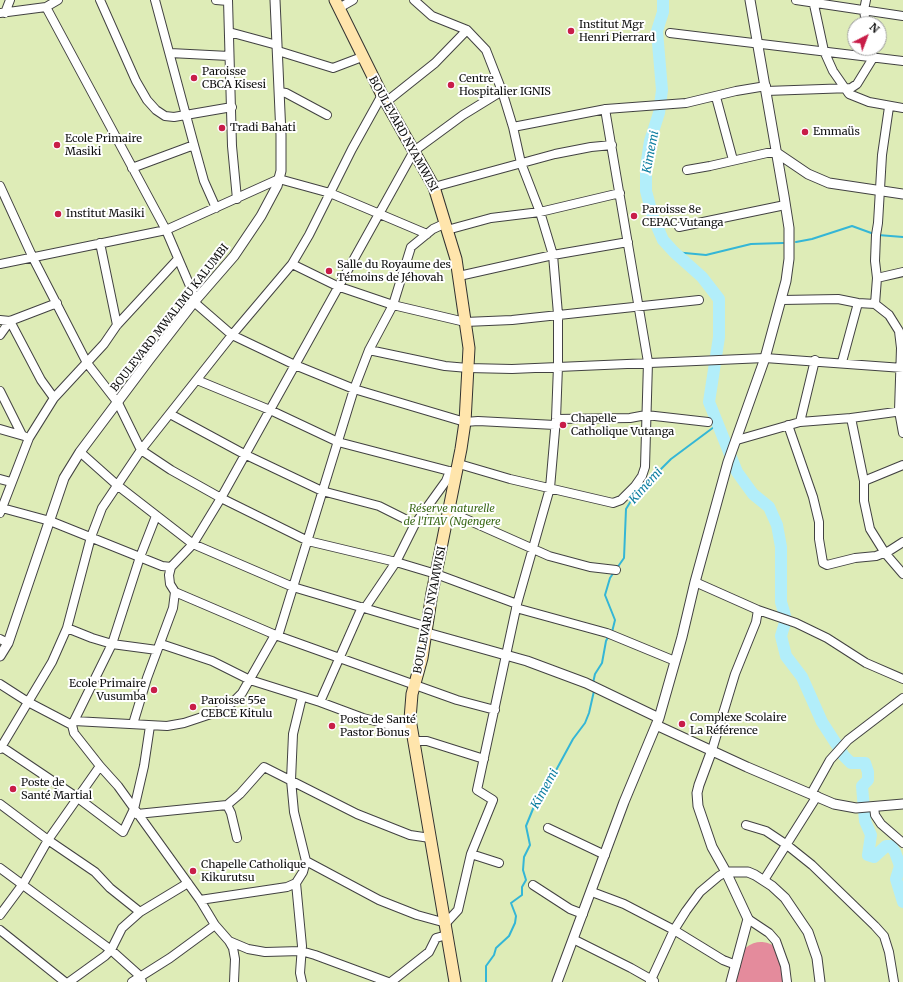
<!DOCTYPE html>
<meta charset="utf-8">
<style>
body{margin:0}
#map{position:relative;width:903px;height:982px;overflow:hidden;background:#fff9f1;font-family:Merriweather,serif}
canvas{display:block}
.north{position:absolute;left:847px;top:16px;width:40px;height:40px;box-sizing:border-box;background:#fff;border:1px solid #9f9f9f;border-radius:50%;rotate:42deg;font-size:11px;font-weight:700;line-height:16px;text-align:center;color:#0f0f0f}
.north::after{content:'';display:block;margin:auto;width:14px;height:18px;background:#c81d48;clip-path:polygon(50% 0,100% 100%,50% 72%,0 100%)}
</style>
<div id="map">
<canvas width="903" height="982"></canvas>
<div class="north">N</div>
</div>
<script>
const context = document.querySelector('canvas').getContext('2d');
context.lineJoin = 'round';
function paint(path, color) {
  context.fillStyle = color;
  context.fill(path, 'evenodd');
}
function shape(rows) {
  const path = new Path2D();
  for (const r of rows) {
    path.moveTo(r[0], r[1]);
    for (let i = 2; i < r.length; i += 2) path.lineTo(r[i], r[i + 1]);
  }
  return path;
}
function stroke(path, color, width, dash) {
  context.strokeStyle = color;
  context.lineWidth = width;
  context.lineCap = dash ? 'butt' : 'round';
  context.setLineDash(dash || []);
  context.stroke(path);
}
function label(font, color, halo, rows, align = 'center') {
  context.font = font + ' Merriweather,serif';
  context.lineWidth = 4;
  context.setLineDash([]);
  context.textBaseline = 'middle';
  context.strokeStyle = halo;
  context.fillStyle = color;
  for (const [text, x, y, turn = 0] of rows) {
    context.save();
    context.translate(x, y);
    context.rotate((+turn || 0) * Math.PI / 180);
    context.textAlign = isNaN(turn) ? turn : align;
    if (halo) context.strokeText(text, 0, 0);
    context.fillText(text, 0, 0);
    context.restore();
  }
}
paint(shape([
 [0,0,903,0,903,982,0,982],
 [855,24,879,24,879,48,855,48]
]), '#deecb7');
stroke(shape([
 [878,235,903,237],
 [796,242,812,239,852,226,874,234],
 [674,252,706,255,751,244,783,243],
 [617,568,624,558,626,509,634,496,671,459,718,424],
 [612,632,615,620,605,595,610,578,614,572],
 [593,683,595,674,602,663,606,641,608,637],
 [486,982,486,966,494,955,496,948,509,936,515,923,516,916,511,903,522,895,522,887,526,880,523,870,524,857,530,845,526,826,537,799,548,785,573,739,585,723,589,713,594,691]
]), '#34b6d6', 2);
stroke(shape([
 [663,0,663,12,657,31,662,90,659,113,650,141,646,167,646,191,653,217,663,240,674,252,702,277,719,299,719,337,709,402,737,472,753,494,769,507,777,525,781,547,781,602,786,619,781,636,786,656,802,677,822,722,844,756,851,763,865,763,868,772,868,780,862,786,865,821,871,835,868,855,874,857,886,846,891,846,895,852,900,866,896,879,903,902]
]), '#b2eefa', 12);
stroke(shape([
 [760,982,761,965]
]), '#e48b9c', 46);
const minor = shape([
 [100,0,136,81,147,100,156,110,165,116,174,117,232,107],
 [155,0,194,145,204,181,216,208],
 [216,0,228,1],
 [228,0,232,146,237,199],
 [796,0,903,16],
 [813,0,824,51,833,71,849,94,869,102,903,108],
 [866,0,864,10,866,24],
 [46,7,166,230,196,300],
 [339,8,353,0],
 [0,13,46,7,58,0],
 [5,13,10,0],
 [229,32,277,45],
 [670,33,903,61],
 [278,51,333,68,362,57],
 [170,53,229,56],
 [766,91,851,88,857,84,873,58,871,48],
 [279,92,286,93,327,115],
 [716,97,733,160],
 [386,102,435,63,467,30],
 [513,127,606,109,686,103,736,91,766,86],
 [132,168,194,145],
 [687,170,710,166,767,153,777,153],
 [0,186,33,258,87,363,118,403,141,450,171,470,221,498,308,541,396,562,436,574,517,604],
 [434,187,555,154,591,147,612,145],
 [679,227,785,205],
 [447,230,491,218,540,212,620,193],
 [100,243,117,325],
 [0,264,166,230,279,179,330,193,427,234],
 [292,264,337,286,393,305,465,322,512,320,699,300],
 [903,272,877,278,875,304,889,315,899,331,901,348,899,411,903,433],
 [459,276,553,255,628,242],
 [877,278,875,261,876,235,878,223,882,155,889,107],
 [782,300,838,299,858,303,875,304],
 [194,302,232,335,295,365,354,389,465,422,478,421,555,425],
 [0,320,10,321,57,303],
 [10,321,41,380,54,398],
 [0,335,10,321],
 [369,350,445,366,468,368,512,369,765,358,903,368],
 [842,362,858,303],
 [197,380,270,410,338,442,457,473],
 [0,391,22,435],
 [170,414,244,454,322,491,379,506,415,524],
 [851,418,864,481,864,501,870,529,885,553,903,574],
 [556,419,630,418,646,415,708,422],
 [800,422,815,360],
 [788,425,813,497,819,522,819,539,823,563,827,565,855,558,876,556,889,551,903,542],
 [0,429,24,436],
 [737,440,800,422,851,418,903,411],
 [80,452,117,485,193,544,293,587,428,627],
 [459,464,510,479,613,503,621,500,635,486,642,476,645,467,648,362,605,109],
 [0,479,11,482],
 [864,481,903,465],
 [2,508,50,521,162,566,171,567,193,544,221,498,414,151,463,115,502,91],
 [450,512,549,556,590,567,616,570],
 [0,513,29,438,54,398,104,344,117,325,178,259],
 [695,582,758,610,796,623,827,638,866,663,903,679],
 [175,592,278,636,457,700,495,710],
 [365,608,396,562,415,524,446,481,450,471],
 [516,608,607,633,675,661],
 [67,628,92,638,112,644,157,650],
 [278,636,354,389,369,350,393,305,411,247,433,229,446,223],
 [0,639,8,643],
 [161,644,212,661,250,680,320,702,363,718,411,730],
 [0,684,28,702,72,725,74,733,100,766,118,786,200,900,215,925,229,941,248,949,265,952,301,951,315,955,388,982],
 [320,702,362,607],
 [74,721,112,644,140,557,156,516],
 [133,724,147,678,173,608,175,592,170,584,169,575,171,567],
 [72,725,74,721,167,726,184,723,214,713,233,702,242,693,275,635],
 [413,741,427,741,484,759],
 [2,747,78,798,123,832,134,809,144,766,150,726],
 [0,749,52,662,67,628,91,537,102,508,141,450,232,335,292,264,309,235,352,149,382,95],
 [712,750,735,674,756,622,758,610],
 [811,794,830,760,848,740,903,698],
 [0,804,48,840,95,872,110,888,140,912],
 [227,805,231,813,237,838],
 [874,807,875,815,881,824,903,843],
 [137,814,227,805,240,794,264,767,357,814,410,835,430,838],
 [746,825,766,831,787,845,812,865,875,926,884,936,889,952,894,982],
 [548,828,605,855],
 [471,854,499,863],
 [306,861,379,900,417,915,446,923,458,910,471,854,493,800,477,790,517,604,550,488,556,419,558,366,558,314,553,255,540,212,521,163,513,127,502,91,486,50,467,30,432,16,414,0],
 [0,868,111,950,140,976,142,982],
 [764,880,817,796],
 [296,883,302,946,300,973,302,982],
 [533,885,570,909,583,914],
 [592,892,624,904,674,930,723,960,736,965],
 [200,900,287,887,296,883,303,872,306,861,294,812,291,780,293,734,302,697],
 [0,915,23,884,48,840,100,766],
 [748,919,769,933,776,941,785,966,787,982],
 [0,930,65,982],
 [573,939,631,968,654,981],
 [229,941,233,948,235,959,234,982],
 [69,982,105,956,111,950,122,928,140,912,188,883],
 [132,982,170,958,215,925],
 [391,982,429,952,436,938,447,935],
 [650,982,674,930,686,911,700,892,719,876,726,872]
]);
const tertiary = shape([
 [777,153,808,174,829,183,903,194],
 [427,633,527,661,586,683,659,718],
 [0,656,8,643,64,478,80,452,149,360,194,302,234,256,261,216,277,186,281,171,281,135,275,0],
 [656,725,747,767,834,804,856,808,903,804],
 [712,750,699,785,697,793,698,806,712,847,726,872,748,919,731,982],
 [726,872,748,872,755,875,772,886,785,898,808,932,817,958,820,982],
 [557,982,624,802,659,718,682,637,695,582,728,462,765,358,786,281,789,259,789,228,784,196,750,0]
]);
const secondary = shape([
 [335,0,382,95,434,187,456,259,469,348,465,422,461,449,432,593,422,658,412,694,410,719,455,982]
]);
stroke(minor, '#424242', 10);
stroke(tertiary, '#424242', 11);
stroke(secondary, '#313131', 13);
stroke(minor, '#fff', 8);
stroke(tertiary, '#fff', 9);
stroke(secondary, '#ffe5ac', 11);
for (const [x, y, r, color] of [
 [571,31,4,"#c81d48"],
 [194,78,4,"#c81d48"],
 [451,85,4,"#c81d48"],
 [222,128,4,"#c81d48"],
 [805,132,4,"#c81d48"],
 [57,145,4,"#c81d48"],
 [58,214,4,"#c81d48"],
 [634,216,4,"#c81d48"],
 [329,271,4,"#c81d48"],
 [563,425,4,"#c81d48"],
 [154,690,4,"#c81d48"],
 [193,707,4,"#c81d48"],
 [682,724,4,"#c81d48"],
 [332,726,4,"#c81d48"],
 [13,789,4,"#c81d48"],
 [193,871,4,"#c81d48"]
]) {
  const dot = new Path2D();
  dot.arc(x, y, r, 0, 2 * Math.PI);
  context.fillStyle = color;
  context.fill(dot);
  stroke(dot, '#fff', 1.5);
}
label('11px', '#0f0f0f', '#fff', [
 ["Institut Mgr",579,25],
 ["Henri Pierrard",579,38],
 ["Paroisse",202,72],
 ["CBCA Kisesi",202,85],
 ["Centre",459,79],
 ["Hospitalier IGNIS",459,92],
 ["Tradi Bahati",230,128],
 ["Emmaüs",813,132],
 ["Ecole Primaire",65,139],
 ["Masiki",65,152],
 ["Paroisse 8e",642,210],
 ["CEPAC Vutanga",642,223],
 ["Institut Masiki",66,214],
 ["Salle du Royaume des",337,265],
 ["Témoins de Jéhovah",337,278],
 ["Chapelle",571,419],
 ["Catholique Vutanga",571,432],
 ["Ecole Primaire",146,684,"right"],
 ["Vusumba",146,697,"right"],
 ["Paroisse 55e",201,701],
 ["CEBCE Kitulu",201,714],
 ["Complexe Scolaire",690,718],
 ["La Référence",690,731],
 ["Poste de Santé",340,720],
 ["Pastor Bonus",340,733],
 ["Poste de",21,783],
 ["Santé Martial",21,796],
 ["Chapelle Catholique",201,865],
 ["Kikurutsu",201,878]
], 'left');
label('11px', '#0f0f0f', '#fff', [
 ["BOULEVARD NYAMWISI",403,134,61],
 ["BOULEVARD MWALIMU KALUMBI",170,318,-52],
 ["BOULEVARD NYAMWISI",430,610,-79]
]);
label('italic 11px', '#3c6b1a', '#fff', [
 ["Réserve naturelle",452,509],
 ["de l'ITAV (Ngengere",452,522]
]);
label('italic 12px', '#0f7fa1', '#fff', [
 ["Kimemi",651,152,-79],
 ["Kimemi",646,486,-48],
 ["Kimemi",545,789,-61]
]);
</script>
